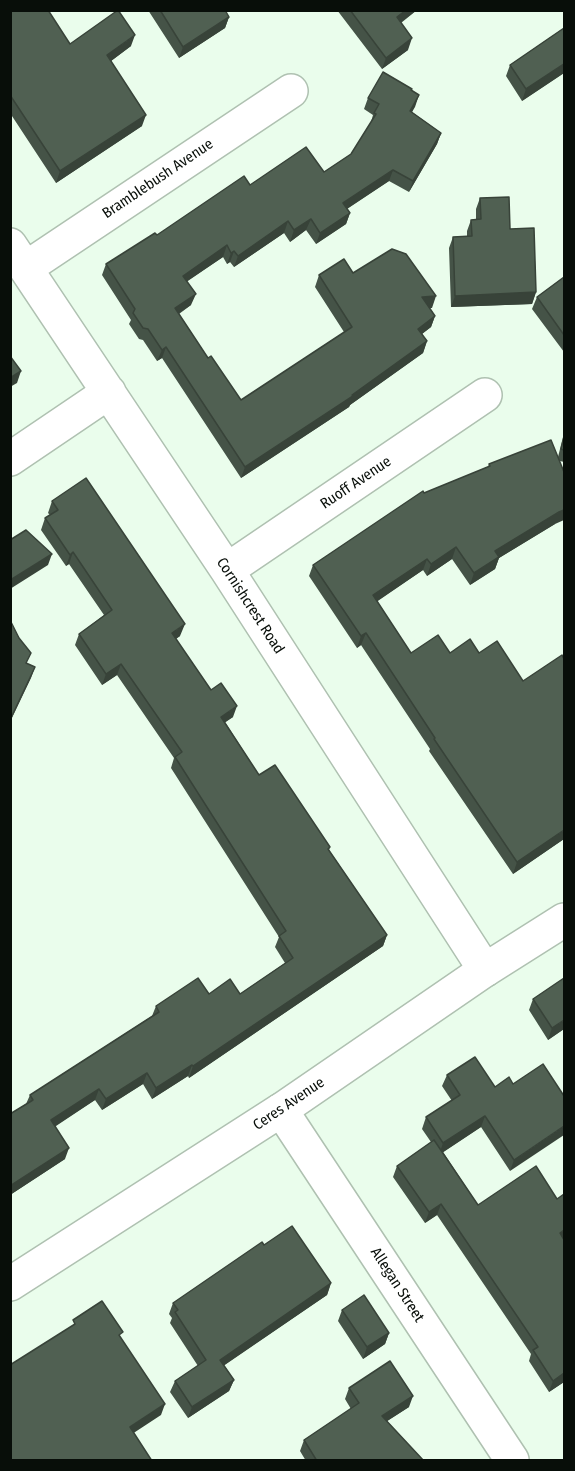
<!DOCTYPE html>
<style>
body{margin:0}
#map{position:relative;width:575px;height:1471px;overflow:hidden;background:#eafdec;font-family:"Fira Sans Condensed",sans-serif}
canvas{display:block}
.frame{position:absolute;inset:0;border:12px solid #080e09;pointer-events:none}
</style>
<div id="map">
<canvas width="575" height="1471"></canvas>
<div class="frame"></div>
</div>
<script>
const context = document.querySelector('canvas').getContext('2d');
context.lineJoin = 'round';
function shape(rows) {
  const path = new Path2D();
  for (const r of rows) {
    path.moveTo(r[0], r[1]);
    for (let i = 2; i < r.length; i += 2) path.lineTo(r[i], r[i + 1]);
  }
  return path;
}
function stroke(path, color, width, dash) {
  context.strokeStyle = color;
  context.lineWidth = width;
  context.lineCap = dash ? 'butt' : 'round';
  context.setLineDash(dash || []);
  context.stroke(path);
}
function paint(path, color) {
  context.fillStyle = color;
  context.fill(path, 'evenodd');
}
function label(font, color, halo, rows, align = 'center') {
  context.font = font + ' "Fira Sans Condensed",sans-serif';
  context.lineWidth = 6;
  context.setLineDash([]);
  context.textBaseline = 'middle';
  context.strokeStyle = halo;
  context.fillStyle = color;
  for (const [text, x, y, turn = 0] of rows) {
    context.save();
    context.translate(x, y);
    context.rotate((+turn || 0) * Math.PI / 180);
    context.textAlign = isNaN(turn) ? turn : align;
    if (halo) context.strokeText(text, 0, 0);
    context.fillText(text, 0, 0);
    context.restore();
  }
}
const minor = shape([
 [10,245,227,570,485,970],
 [26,268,291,91],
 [10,459,109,392],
 [227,570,485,395],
 [281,1110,512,1460]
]);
const tertiary = shape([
 [10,1284,281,1110,485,970,564,920]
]);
stroke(minor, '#afc1b1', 36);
stroke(tertiary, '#afc1b1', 36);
stroke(minor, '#fff', 33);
stroke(tertiary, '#fff', 33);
paint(shape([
 [10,10,70,44,131,46,111,61,142,126,56,183,10,113],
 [148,10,226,10,225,11,229,17,225,28,179,58],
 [337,10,417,10,401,23,408,50,382,69],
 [564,28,564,73,522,101,506,76,510,65],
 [412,89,412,91,419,95,412,112,441,133,437,144,409,192,389,181,347,209,350,213,346,224,316,244,306,230,290,242,284,233,234,267,230,262,227,264,223,257,187,281,191,305,179,314,208,358,241,400,344,332,315,287,319,275,353,273,432,308,430,308,435,316,431,327,422,334,427,341,423,353,350,405,349,407,241,478,162,358,157,361,143,340,139,339,129,324,131,320,102,275,106,264,157,235,250,185,324,172,351,154,371,122,373,115,364,109,368,98],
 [480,198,510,229,536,292,532,304,451,307,449,248,453,237,467,236,467,231,471,220,476,219,476,209],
 [564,277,564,352,532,309,537,297],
 [564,433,564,462,560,461,555,524,499,558,495,569,470,585,452,559,427,576,423,570,377,601,411,653,564,839,513,874,429,751,430,749,361,645,357,648,309,576,313,565,424,493,488,467,489,464,558,457],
 [52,501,180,636,176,639,211,690,233,717,225,722,259,775,330,847,329,850,387,935,383,946,189,1078,188,1076,152,1099,143,1084,102,1110,95,1100,55,1126,65,1159,10,1195,10,1114,26,1104,30,1095,152,1016,156,1006,209,994,240,994,285,963,275,947,279,937,171,768,174,758,117,675,102,685,75,645,79,634,104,615,69,564,66,566,41,530,45,518,50,515,48,513],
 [533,999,564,1029,548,1040,529,1010],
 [447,1075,495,1087,513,1084,564,1096,510,1171,481,1127,443,1152,478,1205,564,1239,564,1382,549,1392,529,1361,531,1354,437,1215,425,1223,393,1177,397,1166,431,1142,422,1129,426,1117,452,1101,442,1086],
 [331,1283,327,1295,224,1365,234,1380,229,1391,188,1418,170,1392,175,1381,198,1366,170,1323,172,1318,169,1314,173,1303],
 [342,1310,389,1333,385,1344,363,1359,338,1321],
 [349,1388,409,1407,387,1421,424,1461,306,1461,300,1451,304,1440,351,1409,345,1399]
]), '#455347');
paint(shape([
 [406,10,417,10,392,29,397,17],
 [229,17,225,28,179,58,183,47],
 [135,35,131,46,103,67,107,55],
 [412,38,408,50,382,69,386,58],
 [564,64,564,73,522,101,526,89],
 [419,95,415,107,406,122,410,111],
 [146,115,142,126,56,183,60,171],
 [441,133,437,144,409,192,413,181],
 [393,170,389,181,339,214,343,203],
 [350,213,346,224,316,244,320,233],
 [311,219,306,230,290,242,294,230],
 [288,221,284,233,234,267,238,256],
 [227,245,223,257,179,287,183,276],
 [234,251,230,262,227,264,231,253],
 [536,292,532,304,451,307,455,296],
 [196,294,191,305,170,319,175,308],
 [436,296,432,308,418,308,422,297],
 [435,316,431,327,414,340,418,329],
 [427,341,423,353,350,405,349,407,241,478,245,467,352,395],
 [166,347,162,358,157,361,162,350],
 [21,371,17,383,10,387,10,378],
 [564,510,564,520,555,524,499,558,495,569,470,585,474,573,495,551,559,512],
 [456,547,452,559,427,576,431,564],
 [73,552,69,564,66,566,70,555],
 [52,554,48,565,10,589,10,583,12,579],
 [427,559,423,570,369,607,373,595],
 [185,624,180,636,168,644,172,633],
 [366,633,361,645,357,648,361,636],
 [121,664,117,675,102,685,106,674],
 [35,667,31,678,10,722,10,720],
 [237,706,233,717,217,728,221,717],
 [564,830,564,839,513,874,517,862],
 [387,935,383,946,189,1078,193,1066],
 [564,1020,564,1029,548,1040,552,1028],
 [192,1065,188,1076,152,1099,156,1088],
 [147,1073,143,1084,102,1110,106,1099],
 [99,1089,95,1100,47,1132,51,1120],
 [485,1116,481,1127,439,1155,443,1143],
 [564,1126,564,1135,510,1171,514,1160],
 [69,1148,65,1159,10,1195,10,1186],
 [441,1204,437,1215,425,1223,429,1212],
 [564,1230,564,1239,556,1245,560,1233],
 [331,1283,327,1295,216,1371,220,1360],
 [389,1333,385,1344,363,1359,367,1347],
 [564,1373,564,1382,549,1392,553,1381],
 [234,1380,229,1391,188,1418,192,1407],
 [413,1396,409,1407,378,1427,382,1416],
 [165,1404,161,1415,126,1438,130,1427]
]), '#384339');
const building = shape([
 [10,10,48,10,70,44,118,10,135,35,107,55,146,115,60,171,10,95,10,10],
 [160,10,225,10,229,17,183,47,160,10],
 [350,10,406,10,397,17,412,38,386,58,350,10],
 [564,28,564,64,526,89,510,65,564,28],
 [383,72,412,89,411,90,419,95,410,111,441,133,413,181,393,170,343,203,350,213,320,233,311,219,294,230,288,221,238,256,234,251,231,253,227,245,183,276,196,294,175,308,208,358,211,356,241,400,352,327,319,275,344,259,353,273,392,249,406,254,436,296,422,297,435,316,418,329,427,341,352,395,353,396,245,467,166,347,162,350,148,329,143,328,133,313,135,309,106,264,155,233,157,235,244,176,250,185,306,147,324,172,351,154,376,114,374,113,379,104,368,98,383,72],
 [509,197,510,229,534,228,536,292,455,296,453,237,472,236,471,220,481,219,480,198,509,197],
 [564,277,564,335,537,297,564,277],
 [10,356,21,371,10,378,10,356],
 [564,437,564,450,561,449,564,437],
 [551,440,564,472,564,510,559,512,495,551,499,557,474,573,456,547,431,564,427,559,373,595,411,653,438,635,450,653,470,639,479,653,497,641,523,681,562,655,564,659,564,830,517,862,434,739,435,738,366,633,361,636,313,565,423,491,424,493,490,466,489,464,551,440],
 [86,478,185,624,172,633,211,690,221,683,237,706,221,717,259,775,275,765,330,847,328,849,387,935,193,1066,192,1065,156,1088,147,1073,106,1099,99,1089,51,1120,69,1148,10,1186,10,1114,33,1100,30,1095,159,1012,156,1006,198,978,209,994,230,979,240,994,293,958,279,936,286,931,175,757,182,752,121,664,106,674,79,634,112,610,73,552,70,555,45,518,58,510,52,501,86,478],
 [26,530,52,554,12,579,10,577,10,540,26,530],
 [10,620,19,638,31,653,26,663,35,667,10,720,10,620],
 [564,978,564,1020,552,1028,533,999,564,978],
 [475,1057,495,1087,509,1077,513,1084,543,1064,564,1096,564,1126,514,1160,485,1116,443,1143,426,1117,460,1095,447,1075,475,1057],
 [434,1140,478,1205,536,1166,557,1199,564,1194,564,1230,560,1233,564,1240,564,1373,553,1381,533,1350,538,1347,441,1204,429,1212,397,1166,434,1140],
 [292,1226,331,1283,220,1360,234,1380,192,1407,175,1381,206,1360,175,1312,178,1310,173,1303,262,1242,264,1245,292,1226],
 [364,1295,389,1333,367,1347,342,1310,364,1295],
 [102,1301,123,1332,119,1335,165,1404,130,1427,152,1461,10,1461,10,1365,75,1324,73,1320,102,1301],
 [390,1361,413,1396,382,1416,424,1461,317,1461,304,1440,359,1403,349,1388,390,1361]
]);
paint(building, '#506052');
stroke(building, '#384339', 1.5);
label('15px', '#080e09', '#fff', [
 ["Bramblebush Avenue",158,179,-34],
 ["Ruoff Avenue",356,483,-34],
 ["Cornishcrest Road",250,606,57],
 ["Ceres Avenue",289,1104,-34],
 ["Allegan Street",397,1285,57]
]);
</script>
